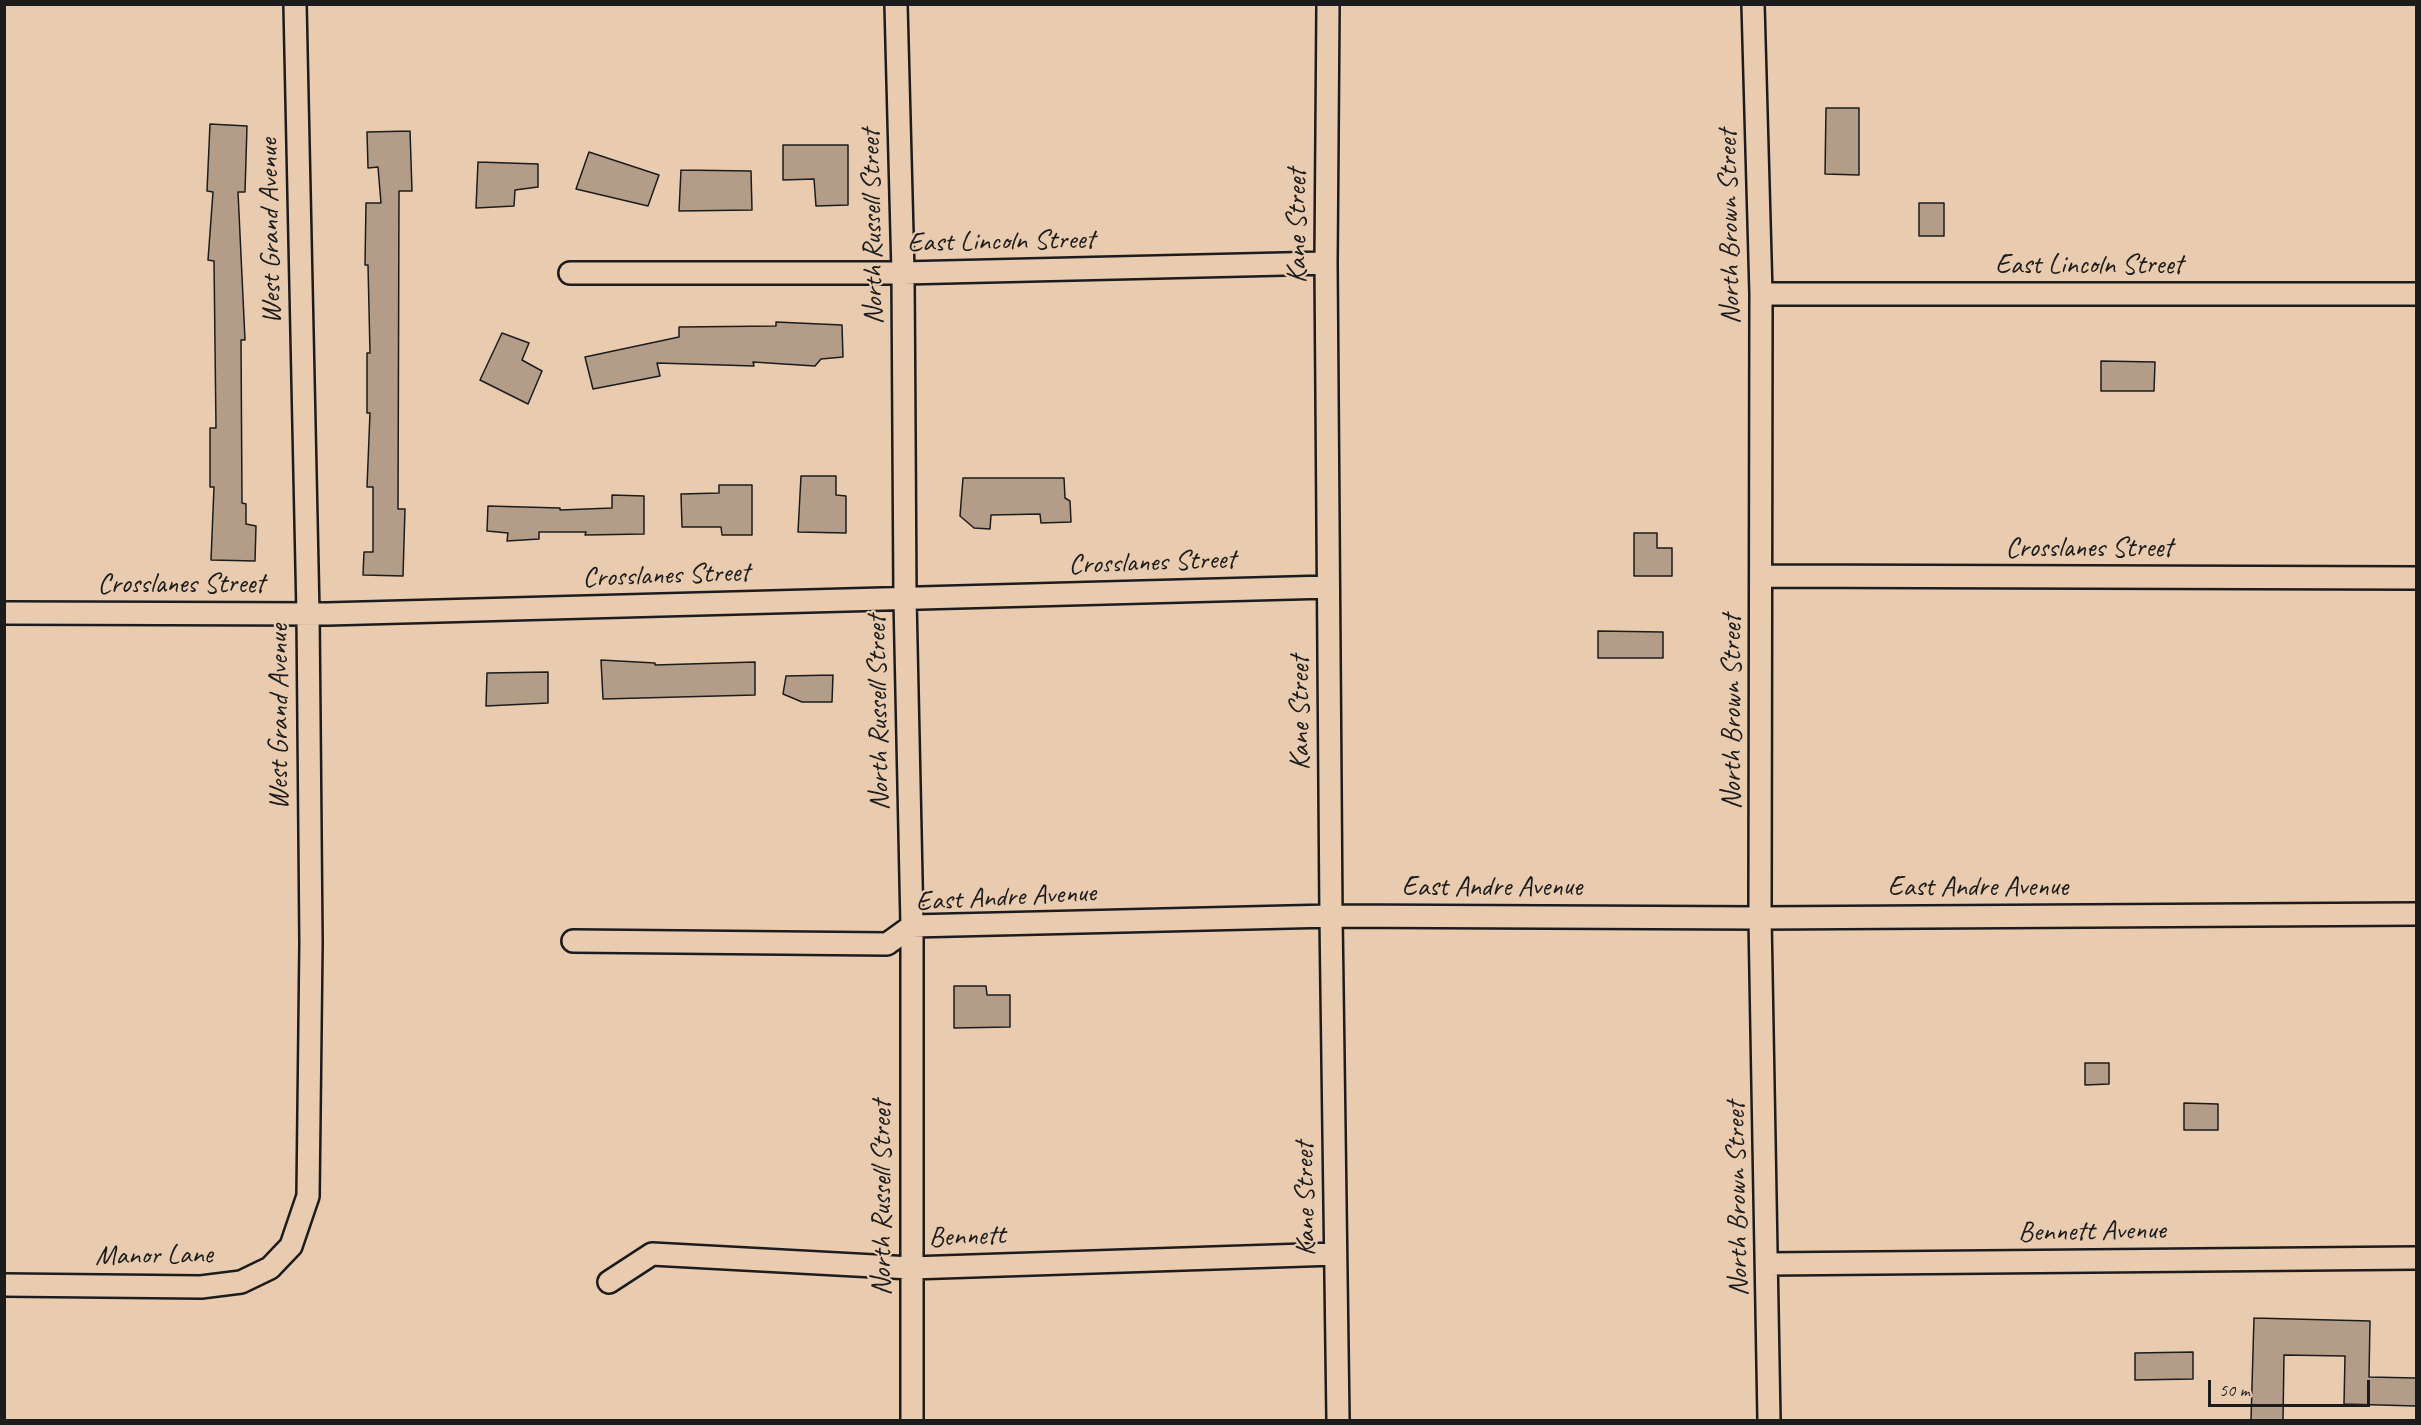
<!DOCTYPE html>
<style>
body{margin:0}
#map{position:relative;width:2421px;height:1425px;overflow:hidden;background:#e9cbaf;font-family:Caveat,sans-serif}
canvas{display:block}
.frame{position:absolute;inset:0;border:6px solid #1c1c1c;pointer-events:none}
.scale{position:absolute;left:2208px;top:1380px;width:162px;height:27px;box-sizing:border-box;border:3px solid #1c1c1c;border-top:0;padding-left:8px;font-size:18px;line-height:21px;white-space:nowrap;color:#1c1c1c;-webkit-text-stroke:4px #e9cbaf;paint-order:stroke}
</style>
<div id="map">
<canvas width="2421" height="1425"></canvas>
<div class="frame"></div>
<div class="scale">50 m</div>
</div>
<script>
const context = document.querySelector('canvas').getContext('2d');
context.lineJoin = 'round';
function paint(path, color) {
  context.fillStyle = color;
  context.fill(path, 'evenodd');
}
function shape(rows) {
  const path = new Path2D();
  for (const r of rows) {
    path.moveTo(r[0], r[1]);
    for (let i = 2; i < r.length; i += 2) path.lineTo(r[i], r[i + 1]);
  }
  return path;
}
function stroke(path, color, width, dash) {
  context.strokeStyle = color;
  context.lineWidth = width;
  context.lineCap = dash ? 'butt' : 'round';
  context.setLineDash(dash || []);
  context.stroke(path);
}
function label(font, color, halo, rows, align = 'center') {
  context.font = font + ' Caveat,sans-serif';
  context.lineWidth = 4.5;
  context.setLineDash([]);
  context.textBaseline = 'middle';
  context.strokeStyle = halo;
  context.fillStyle = color;
  for (const [text, x, y, turn = 0] of rows) {
    context.save();
    context.translate(x, y);
    context.rotate((+turn || 0) * Math.PI / 180);
    context.textAlign = isNaN(turn) ? turn : align;
    if (halo) context.strokeText(text, 0, 0);
    context.fillText(text, 0, 0);
    context.restore();
  }
}
const building = shape([
 [1826,108,1859,108,1859,175,1825,174,1826,108],
 [210,124,247,126,245,192,238,192,245,340,241,340,242,503,246,504,246,524,256,526,255,561,211,560,214,487,210,487,210,428,216,428,214,261,208,260,213,192,207,191,210,124],
 [410,131,412,191,399,191,398,509,405,509,403,576,363,575,364,552,373,552,373,487,367,487,370,413,367,413,367,353,370,353,368,265,365,265,366,203,381,203,378,167,368,168,367,132,410,131],
 [783,145,848,145,848,205,816,206,814,179,783,180,783,145],
 [589,152,659,175,648,206,576,189,589,152],
 [478,162,538,164,538,187,515,190,514,206,476,208,478,162],
 [681,170,751,171,752,210,679,211,681,170],
 [1919,203,1944,203,1944,236,1919,236,1919,203],
 [776,322,842,325,843,357,821,359,815,366,753,362,754,366,657,363,660,376,593,389,585,357,679,337,679,327,776,326,776,322],
 [502,333,529,343,522,360,542,371,528,404,480,380,502,333],
 [2101,361,2155,362,2154,391,2101,391,2101,361],
 [801,476,836,476,836,495,846,496,846,533,798,532,801,476],
 [963,478,1064,478,1065,498,1070,501,1071,522,1041,523,1040,514,991,515,990,529,974,528,960,516,963,478],
 [719,485,752,485,752,535,722,535,721,527,682,527,681,494,719,493,719,485],
 [612,495,644,496,644,534,585,535,586,532,539,532,539,539,507,541,508,533,487,531,488,506,560,508,560,510,612,508,612,495],
 [1634,533,1657,533,1657,548,1672,548,1672,576,1634,576,1634,533],
 [1598,631,1663,632,1663,658,1598,658,1598,631],
 [601,660,655,663,655,665,755,662,755,695,603,699,601,660],
 [548,672,548,703,486,706,487,673,548,672],
 [833,675,832,702,802,702,783,694,786,676,833,675],
 [954,986,986,986,987,995,1010,995,1010,1027,954,1028,954,986],
 [2085,1063,2109,1063,2109,1084,2085,1085,2085,1063],
 [2184,1103,2218,1104,2218,1130,2184,1130,2184,1103],
 [2254,1318,2370,1321,2369,1377,2416,1378,2416,1406,2344,1404,2345,1356,2284,1355,2283,1420,2251,1420,2254,1318],
 [2193,1352,2193,1379,2135,1380,2135,1353,2193,1352]
]);
paint(building, '#b39d89');
stroke(building, '#1c1c1c', 1.5);
const minor = shape([
 [896,4,903,273,905,598,912,926,912,1420],
 [1328,4,1326,263,1331,916,1338,1420],
 [1753,4,1761,294,1760,918,1769,1420],
 [570,273,903,273,1326,263],
 [1761,294,2416,294],
 [1762,576,2416,578],
 [4,613,327,614,1328,587],
 [573,941,887,944,912,926,1331,916,1760,918,2416,914],
 [1768,1264,2416,1258],
 [609,1282,652,1254,911,1268,1335,1254],
 [4,1285,201,1287,241,1282,270,1268,291,1246,308,1196,311,943,308,614,295,4]
]);
stroke(minor, '#1c1c1c', 26);
stroke(minor, '#e9cbaf', 21);
label('28px', '#1c1c1c', '#e9cbaf', [
 ["Kane Street",1298,226,-90],
 ["North Russell Street",873,227,-91],
 ["North Brown Street",1730,227,-91],
 ["West Grand Avenue",271,231,-91],
 ["East Lincoln Street",1001,242,-1],
 ["East Lincoln Street",2089,266],
 ["Crosslanes Street",2089,549],
 ["Crosslanes Street",1152,563,-2],
 ["Crosslanes Street",666,576,-2],
 ["Crosslanes Street",181,585],
 ["North Brown Street",1733,712,-90],
 ["North Russell Street",879,713,-91],
 ["Kane Street",1301,713,-90],
 ["West Grand Avenue",280,717,-90],
 ["East Andre Avenue",1492,888],
 ["East Andre Avenue",1978,888],
 ["East Andre Avenue",1006,898,-3],
 ["North Russell Street",883,1198,-90],
 ["Kane Street",1306,1199,-91],
 ["North Brown Street",1738,1199,-91],
 ["Bennett Avenue",2092,1232,-1],
 ["Bennett",967,1237,-2],
 ["Manor Lane",154,1256,-1]
]);
</script>
